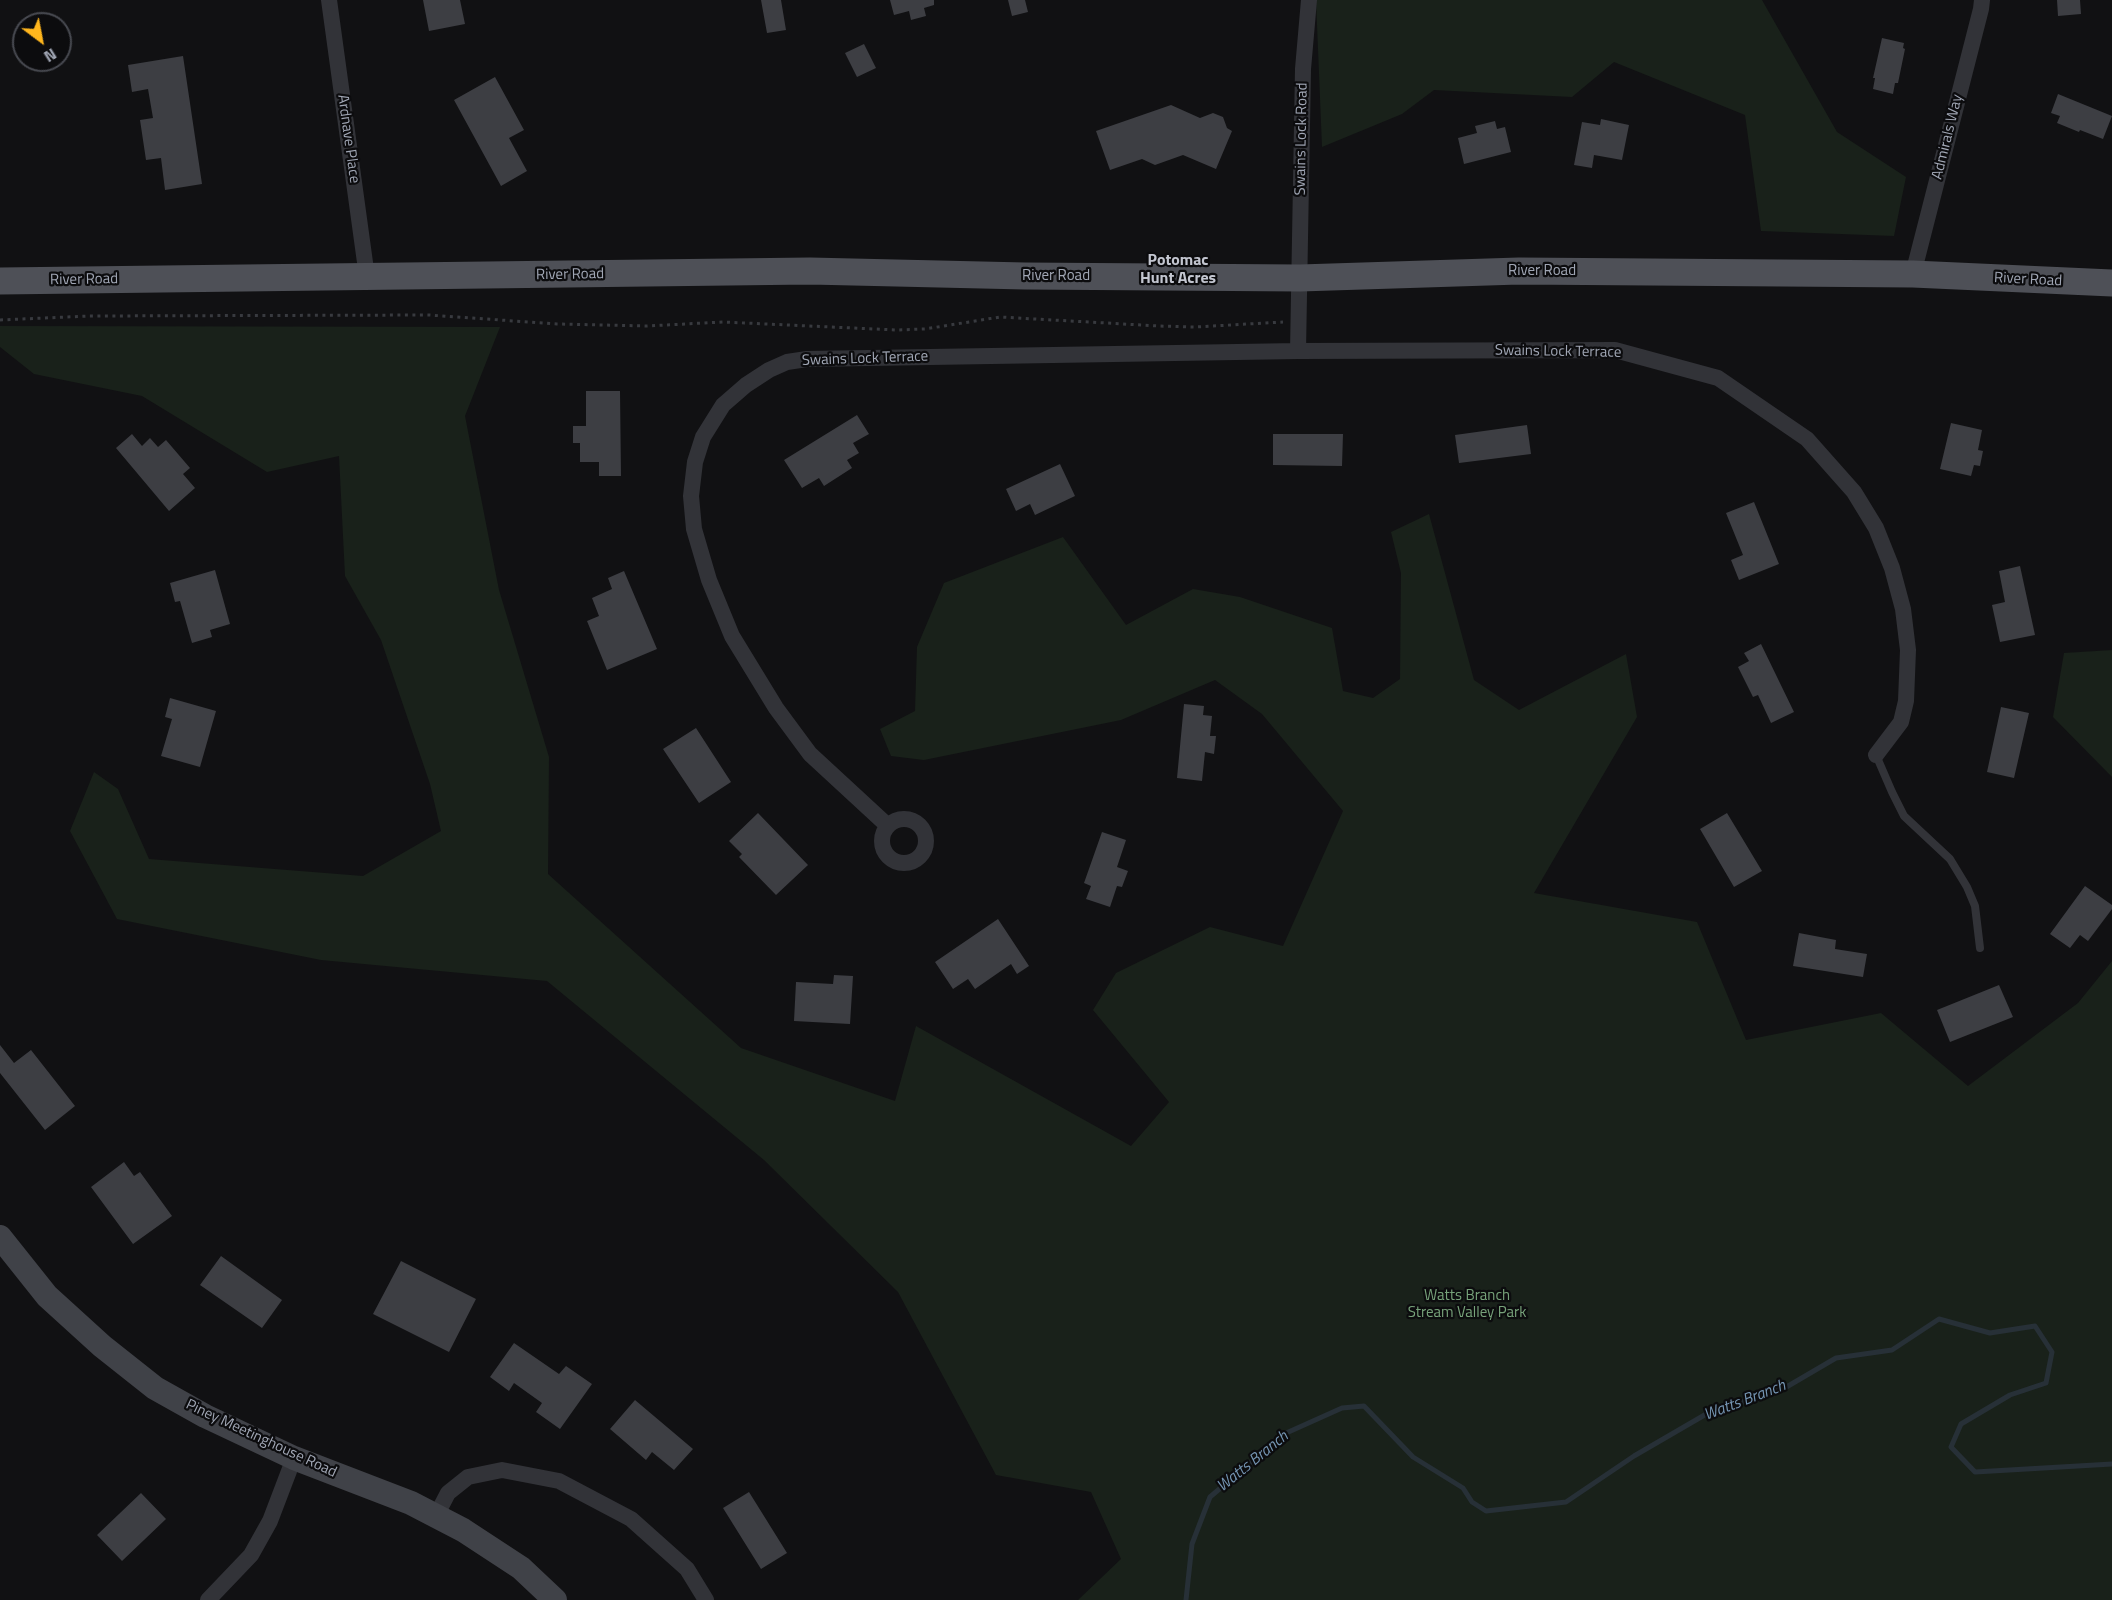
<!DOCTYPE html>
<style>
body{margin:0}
#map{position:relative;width:2112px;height:1600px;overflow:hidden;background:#111113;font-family:"Titillium Web",sans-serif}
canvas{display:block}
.north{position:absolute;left:12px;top:12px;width:60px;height:60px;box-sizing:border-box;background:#0c0c0e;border:2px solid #484a51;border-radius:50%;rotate:148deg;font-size:16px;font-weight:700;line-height:24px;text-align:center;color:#a1a7b5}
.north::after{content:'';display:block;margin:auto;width:21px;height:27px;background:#ffb61d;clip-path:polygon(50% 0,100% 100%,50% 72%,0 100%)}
</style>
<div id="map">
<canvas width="2112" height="1600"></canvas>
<div class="north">N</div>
</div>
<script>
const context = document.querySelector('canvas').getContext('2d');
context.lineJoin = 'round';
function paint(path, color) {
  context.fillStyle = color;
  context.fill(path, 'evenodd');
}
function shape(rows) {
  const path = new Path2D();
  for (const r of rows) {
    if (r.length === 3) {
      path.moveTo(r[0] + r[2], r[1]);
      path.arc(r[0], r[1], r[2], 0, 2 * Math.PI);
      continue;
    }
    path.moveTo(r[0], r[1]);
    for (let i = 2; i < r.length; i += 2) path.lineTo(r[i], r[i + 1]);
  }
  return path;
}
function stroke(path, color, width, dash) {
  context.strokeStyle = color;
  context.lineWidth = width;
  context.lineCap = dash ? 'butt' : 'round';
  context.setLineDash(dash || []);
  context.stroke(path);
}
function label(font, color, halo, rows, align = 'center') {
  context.font = font + ' "Titillium Web",sans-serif';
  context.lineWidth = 4.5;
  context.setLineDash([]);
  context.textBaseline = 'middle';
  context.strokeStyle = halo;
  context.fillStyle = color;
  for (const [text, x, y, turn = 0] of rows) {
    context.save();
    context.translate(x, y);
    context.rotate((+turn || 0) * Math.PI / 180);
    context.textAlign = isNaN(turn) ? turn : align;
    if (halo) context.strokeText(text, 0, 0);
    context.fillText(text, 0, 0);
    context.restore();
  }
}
paint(shape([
 [1316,0,1762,0,1837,132,1906,177,1894,236,1761,231,1745,115,1614,62,1572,97,1434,90,1402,114,1322,147],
 [0,326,500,327,465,416,499,590,549,757,548,874,741,1048,895,1101,916,1026,1131,1146,1169,1102,1093,1010,1116,973,1210,927,1283,946,1343,811,1262,714,1215,680,1121,720,924,760,891,756,880,729,915,711,917,647,944,583,1063,537,1126,625,1193,589,1240,597,1332,628,1343,691,1373,698,1400,679,1401,573,1391,532,1429,514,1474,680,1519,710,1626,654,1637,717,1534,893,1697,922,1746,1040,1881,1013,1968,1086,2078,1003,2112,961,2112,1600,1078,1600,1121,1559,1091,1492,996,1475,898,1292,764,1160,547,981,321,960,117,919,70,831,94,772,118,789,149,859,363,876,441,831,430,784,381,640,345,576,339,456,267,472,142,396,34,374,0,347],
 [2112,650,2112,777,2053,717,2064,653]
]), '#19211a');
stroke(shape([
 [1186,1600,1192,1544,1210,1497,1284,1434,1342,1408,1364,1406,1413,1457,1463,1488,1472,1502,1486,1511,1566,1502,1634,1456,1708,1413,1783,1389,1836,1358,1892,1350,1939,1319,1990,1333,2035,1326,2052,1352,2046,1383,2010,1395,1961,1424,1951,1447,1975,1472,2112,1464]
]), '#273037', 5);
paint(shape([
 [423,0,460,0,465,24,429,31],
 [761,0,781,0,786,30,767,33],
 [890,0,934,0,934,5,924,8,926,16,911,20,909,11,894,15],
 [1008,0,1025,0,1028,12,1012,16],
 [2057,0,2080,0,2081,14,2058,16],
 [1882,38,1904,43,1903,48,1905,49,1898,83,1895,83,1893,94,1873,89,1875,78,1873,78],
 [864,44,876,68,857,77,845,53],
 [183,56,202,184,165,190,161,158,146,160,140,120,153,118,148,89,132,92,128,65],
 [495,77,524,130,509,138,527,171,501,186,454,100],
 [2058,94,2112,116,2103,139,2080,130,2079,132,2057,123,2060,116,2051,113],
 [1171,105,1200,118,1213,113,1223,117,1227,128,1232,131,1216,169,1183,155,1155,165,1142,159,1110,170,1096,131],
 [1601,119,1629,125,1622,160,1594,155,1592,168,1574,165,1582,122,1600,125],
 [1495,121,1497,129,1505,127,1511,152,1464,164,1458,138,1477,133,1475,126],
 [586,391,620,391,621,476,599,476,599,462,580,462,580,443,573,443,573,426,586,426],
 [857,415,869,434,853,443,859,453,847,460,852,468,824,486,819,478,802,488,784,460],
 [1951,423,1982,430,1978,450,1983,451,1980,466,1974,465,1971,476,1940,469],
 [1527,425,1531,454,1459,463,1455,435],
 [132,434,142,446,150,438,158,447,166,440,190,468,183,474,195,488,169,511,116,448],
 [1273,434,1343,434,1342,466,1273,465],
 [1060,464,1075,496,1035,515,1030,504,1016,511,1006,489],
 [1754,502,1779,564,1739,580,1731,560,1743,555,1726,513],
 [2020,566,2035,635,2000,642,1992,605,2005,602,1999,571],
 [215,570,230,624,210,630,212,637,192,643,180,601,175,602,170,583],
 [624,571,657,649,607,670,587,621,599,616,592,598,612,589,608,578],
 [1761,644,1794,712,1771,723,1758,695,1753,697,1738,667,1749,661,1744,653],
 [170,698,216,711,200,767,161,756,172,719,165,717],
 [1184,704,1204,706,1203,715,1212,716,1210,736,1216,736,1214,754,1205,752,1202,781,1177,778],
 [2001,707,2029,713,2014,778,1987,772],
 [696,728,731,782,699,803,663,749],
 [758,813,808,865,776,895,739,857,742,854,729,841],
 [1727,813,1762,871,1734,887,1700,829],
 [1102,832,1126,840,1117,867,1128,871,1122,887,1117,886,1110,907,1086,899,1091,886,1084,883],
 [2085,886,2112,905,2112,909,2088,941,2080,935,2070,948,2050,934],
 [998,919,1029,966,1017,974,1011,964,975,989,968,979,953,989,935,962],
 [1799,933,1836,940,1835,949,1867,954,1863,977,1793,966],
 [834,975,853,976,850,1024,794,1021,796,982,833,984],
 [1999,985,2013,1017,1950,1042,1937,1010],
 [0,1045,14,1063,31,1050,75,1106,45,1130,0,1073],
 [124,1162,134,1176,140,1172,172,1216,133,1244,91,1187],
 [221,1256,282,1300,262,1328,200,1285],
 [401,1261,476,1299,449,1352,373,1314],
 [514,1343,559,1374,566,1366,592,1384,560,1429,536,1412,542,1403,514,1383,509,1391,490,1377],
 [635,1400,693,1449,674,1470,652,1452,646,1460,610,1429],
 [749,1492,787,1553,761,1569,723,1508],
 [141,1493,166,1519,122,1561,97,1535]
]), '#3d3e43');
stroke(shape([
 [0,320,89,316,429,315,557,324,647,326,723,322,896,330,925,329,1000,317,1159,326,1195,327,1283,322]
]), '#383a3f', 3, [3, 4.5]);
stroke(shape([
 [1876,755,1892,792,1904,816,1950,859,1967,887,1975,906,1980,948]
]), '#323338', 8);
stroke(shape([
 [329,0,367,277],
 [1913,274,1981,9,1982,0],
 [1298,351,1303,69,1309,0],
 [904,841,22],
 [888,826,810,754,776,708,732,636,709,580,694,529,691,496,695,462,703,437,723,405,746,385,769,370,787,362,807,359,1298,351,1615,350,1718,378,1807,439,1854,492,1876,528,1892,568,1903,609,1908,650,1906,701,1901,722,1876,755],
 [436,1516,448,1493,468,1477,502,1470,559,1481,631,1519,687,1569,706,1600],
 [208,1600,251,1555,270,1521,294,1458]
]), '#323338', 16);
stroke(shape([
 [0,1237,47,1296,102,1346,155,1388,205,1416,294,1458,411,1503,463,1530,521,1568,555,1600]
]), '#404248', 24);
stroke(shape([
 [0,281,810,271,1025,276,1300,278,1519,271,1913,274,2112,283]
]), '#4e5057', 27);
label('15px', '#a1a7b5', '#0c0c0e', [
 ["Admirals Way",1948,137,-76],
 ["Ardnave Place",348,139,82],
 ["Swains Lock Road",1302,139,-89],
 ["River Road",1542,271],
 ["River Road",570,275,-1],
 ["River Road",1056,276],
 ["River Road",84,280,-1],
 ["River Road",2028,280,3],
 ["Swains Lock Terrace",1558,352,1],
 ["Swains Lock Terrace",865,359,-2],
 ["Piney Meetinghouse Road",261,1439,25]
]);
label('15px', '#77a27a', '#0c0c0e', [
 ["Watts Branch",1467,1296],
 ["Stream Valley Park",1467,1313]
]);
label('bold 16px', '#c3c6d0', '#0c0c0e', [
 ["Potomac",1178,261],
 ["Hunt Acres",1178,279]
]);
label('italic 16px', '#7595b3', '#0c0c0e', [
 ["Watts Branch",1745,1401,-21],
 ["Watts Branch",1253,1462,-39]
]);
</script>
